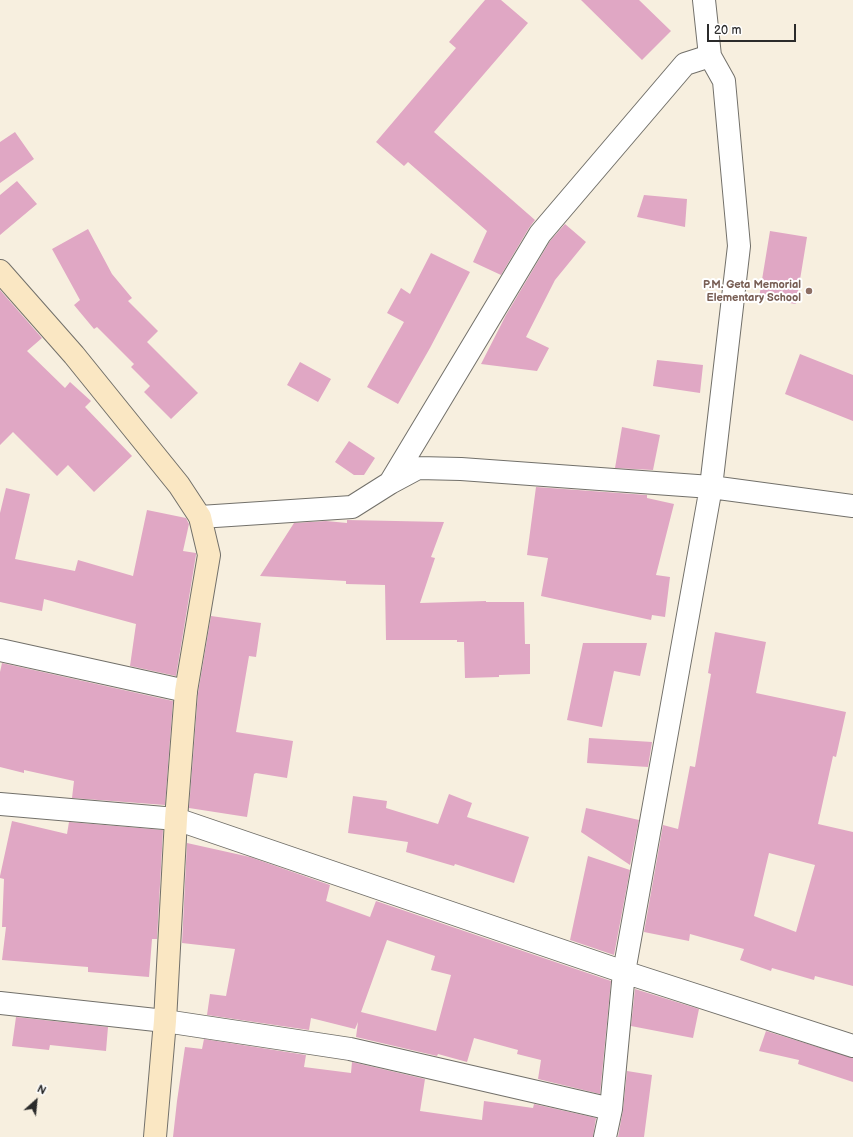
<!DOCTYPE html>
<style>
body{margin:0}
#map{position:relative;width:853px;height:1137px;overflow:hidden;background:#f7efdf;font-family:"Balsamiq Sans",sans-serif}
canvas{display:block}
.north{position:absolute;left:16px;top:1081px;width:40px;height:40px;-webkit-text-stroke:3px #fff;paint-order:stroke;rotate:27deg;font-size:11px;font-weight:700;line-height:16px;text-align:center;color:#2b2b2b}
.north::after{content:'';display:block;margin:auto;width:14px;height:18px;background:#2b2b2b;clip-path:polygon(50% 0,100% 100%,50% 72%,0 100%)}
.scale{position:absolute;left:707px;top:24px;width:89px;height:18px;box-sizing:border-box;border:2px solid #2b2b2b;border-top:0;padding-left:5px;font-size:12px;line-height:14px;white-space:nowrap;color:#2b2b2b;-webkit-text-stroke:3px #fff;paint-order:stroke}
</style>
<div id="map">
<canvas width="853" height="1137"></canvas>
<div class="north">N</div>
<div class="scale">20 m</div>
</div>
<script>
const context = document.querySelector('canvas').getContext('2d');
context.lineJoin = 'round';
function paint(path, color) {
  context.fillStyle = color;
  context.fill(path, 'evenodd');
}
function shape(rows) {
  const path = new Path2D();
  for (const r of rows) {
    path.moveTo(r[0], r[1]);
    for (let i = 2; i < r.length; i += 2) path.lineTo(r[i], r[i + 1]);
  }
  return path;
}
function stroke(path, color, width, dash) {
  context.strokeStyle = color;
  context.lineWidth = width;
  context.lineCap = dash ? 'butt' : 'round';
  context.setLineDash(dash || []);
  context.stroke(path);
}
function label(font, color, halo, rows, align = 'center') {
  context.font = font + ' "Balsamiq Sans",sans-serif';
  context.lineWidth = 4;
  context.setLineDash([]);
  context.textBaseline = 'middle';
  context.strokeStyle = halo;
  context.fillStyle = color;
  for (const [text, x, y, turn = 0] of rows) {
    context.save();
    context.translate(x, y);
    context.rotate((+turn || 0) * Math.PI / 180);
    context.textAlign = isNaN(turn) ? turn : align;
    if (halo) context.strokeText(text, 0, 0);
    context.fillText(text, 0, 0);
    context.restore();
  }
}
paint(shape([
 [485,0,501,0,528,23,434,132,535,220,529,228,501,275,473,262,487,231,408,162,404,166,376,142,456,48,449,42],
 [581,0,639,0,671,31,642,60],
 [15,132,34,159,0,183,0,142],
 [17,181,37,204,0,235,0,195],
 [644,195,687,199,685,227,637,217],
 [565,224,586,242,555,280,526,337,549,348,537,371,481,364,506,315,550,241],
 [88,229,112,274,132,298,128,301,158,331,147,342,198,393,171,419,144,392,150,386,131,367,134,364,97,327,94,329,74,305,80,300,52,249],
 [770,231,807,237,796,304,759,298],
 [431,253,470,272,430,348,398,404,367,387,404,322,387,313,401,288,410,294],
 [0,290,42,338,27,351,65,388,70,382,91,401,85,407,132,456,94,492,68,465,57,476,13,432,0,445],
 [800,354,853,375,853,421,785,394],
 [657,360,703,365,700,393,653,386],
 [300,362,331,379,318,402,287,385],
 [622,427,660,435,653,470,615,468],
 [349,441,375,458,364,475,354,475,335,462],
 [536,487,647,495,647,498,674,504,656,575,670,577,665,617,652,615,651,620,541,596,548,558,527,555],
 [6,488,30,494,15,559,75,571,78,560,133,576,147,510,186,518,189,524,183,551,196,553,196,555,176,676,130,666,136,624,44,599,42,611,0,602,0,513],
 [347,520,444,522,431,557,435,558,420,603,486,601,486,602,524,602,525,644,530,644,530,674,499,675,499,677,465,678,464,642,457,642,457,640,386,640,385,585,346,584,346,581,260,576,294,523,326,521,347,523],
 [211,616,261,623,256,657,249,656,236,732,293,741,287,778,256,773,254,774,247,817,189,808,198,693],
 [715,632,766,642,756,693,846,712,836,757,833,756,818,824,853,832,853,986,815,976,814,980,772,968,771,971,740,960,744,949,690,934,689,941,644,932,663,825,678,829,690,766,695,767,711,674,708,673],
 [769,853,815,865,796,932,754,916],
 [583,643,647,643,640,676,614,671,602,727,567,720],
 [2,663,173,701,165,805,72,798,74,781,24,770,24,773,0,767,0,672],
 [589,738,652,742,648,767,587,763],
 [449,794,472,803,467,817,529,837,514,883,455,864,454,866,406,852,408,842,348,833,353,796,387,801,386,808,438,824],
 [586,808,639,820,630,865,581,832],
 [12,821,67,834,69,822,163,830,157,939,152,939,149,977,88,972,88,967,2,960,6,927,2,927,4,879,0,878,0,876],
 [187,843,250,857,330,885,326,901,370,917,376,901,611,981,600,1094,538,1079,541,1060,517,1054,518,1050,474,1038,467,1062,438,1054,437,1056,356,1037,358,1022,355,1029,311,1018,309,1030,207,1015,210,994,226,996,235,949,182,943],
 [387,940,435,956,431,970,451,975,436,1031,361,1012],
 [588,856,630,870,614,955,570,940],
 [635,989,699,1009,693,1038,631,1026],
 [16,1017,108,1027,106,1051,50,1045,49,1050,12,1046],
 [766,1031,853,1058,853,1082,798,1064,799,1060,759,1051],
 [204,1039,306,1055,304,1067,351,1073,352,1062,425,1079,420,1111,482,1120,484,1101,533,1108,534,1104,596,1118,593,1137,173,1137,177,1101,185,1047,202,1049],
 [627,1071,652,1075,644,1137,618,1137,623,1110]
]), '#e0a7c4');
const street = shape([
 [390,483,540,234,685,64,710,56],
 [200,517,352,507,390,483,418,468,461,469,711,487,853,506],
 [0,650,186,691],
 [0,804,176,819,624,972,853,1046],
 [0,1003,165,1021,350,1049,611,1109],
 [605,1137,611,1109,624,972,711,487,739,246,724,81,710,56,704,0]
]);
const secondary = shape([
 [0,271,74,355,179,485,200,517,209,555,186,691,176,819,165,1021,155,1137]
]);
stroke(street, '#72706a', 24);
stroke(secondary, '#72706a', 24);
stroke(street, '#fff', 22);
stroke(secondary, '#fae7c3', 22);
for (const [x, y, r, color] of [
 [809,291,4,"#8d6e63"]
]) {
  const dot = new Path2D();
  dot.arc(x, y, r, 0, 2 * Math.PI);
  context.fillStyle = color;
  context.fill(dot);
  stroke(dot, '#fff', 1.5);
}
label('bold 11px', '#785e54', '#fff', [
 ["P.M. Geta Memorial",801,285],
 ["Elementary School",801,298]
], 'right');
</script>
